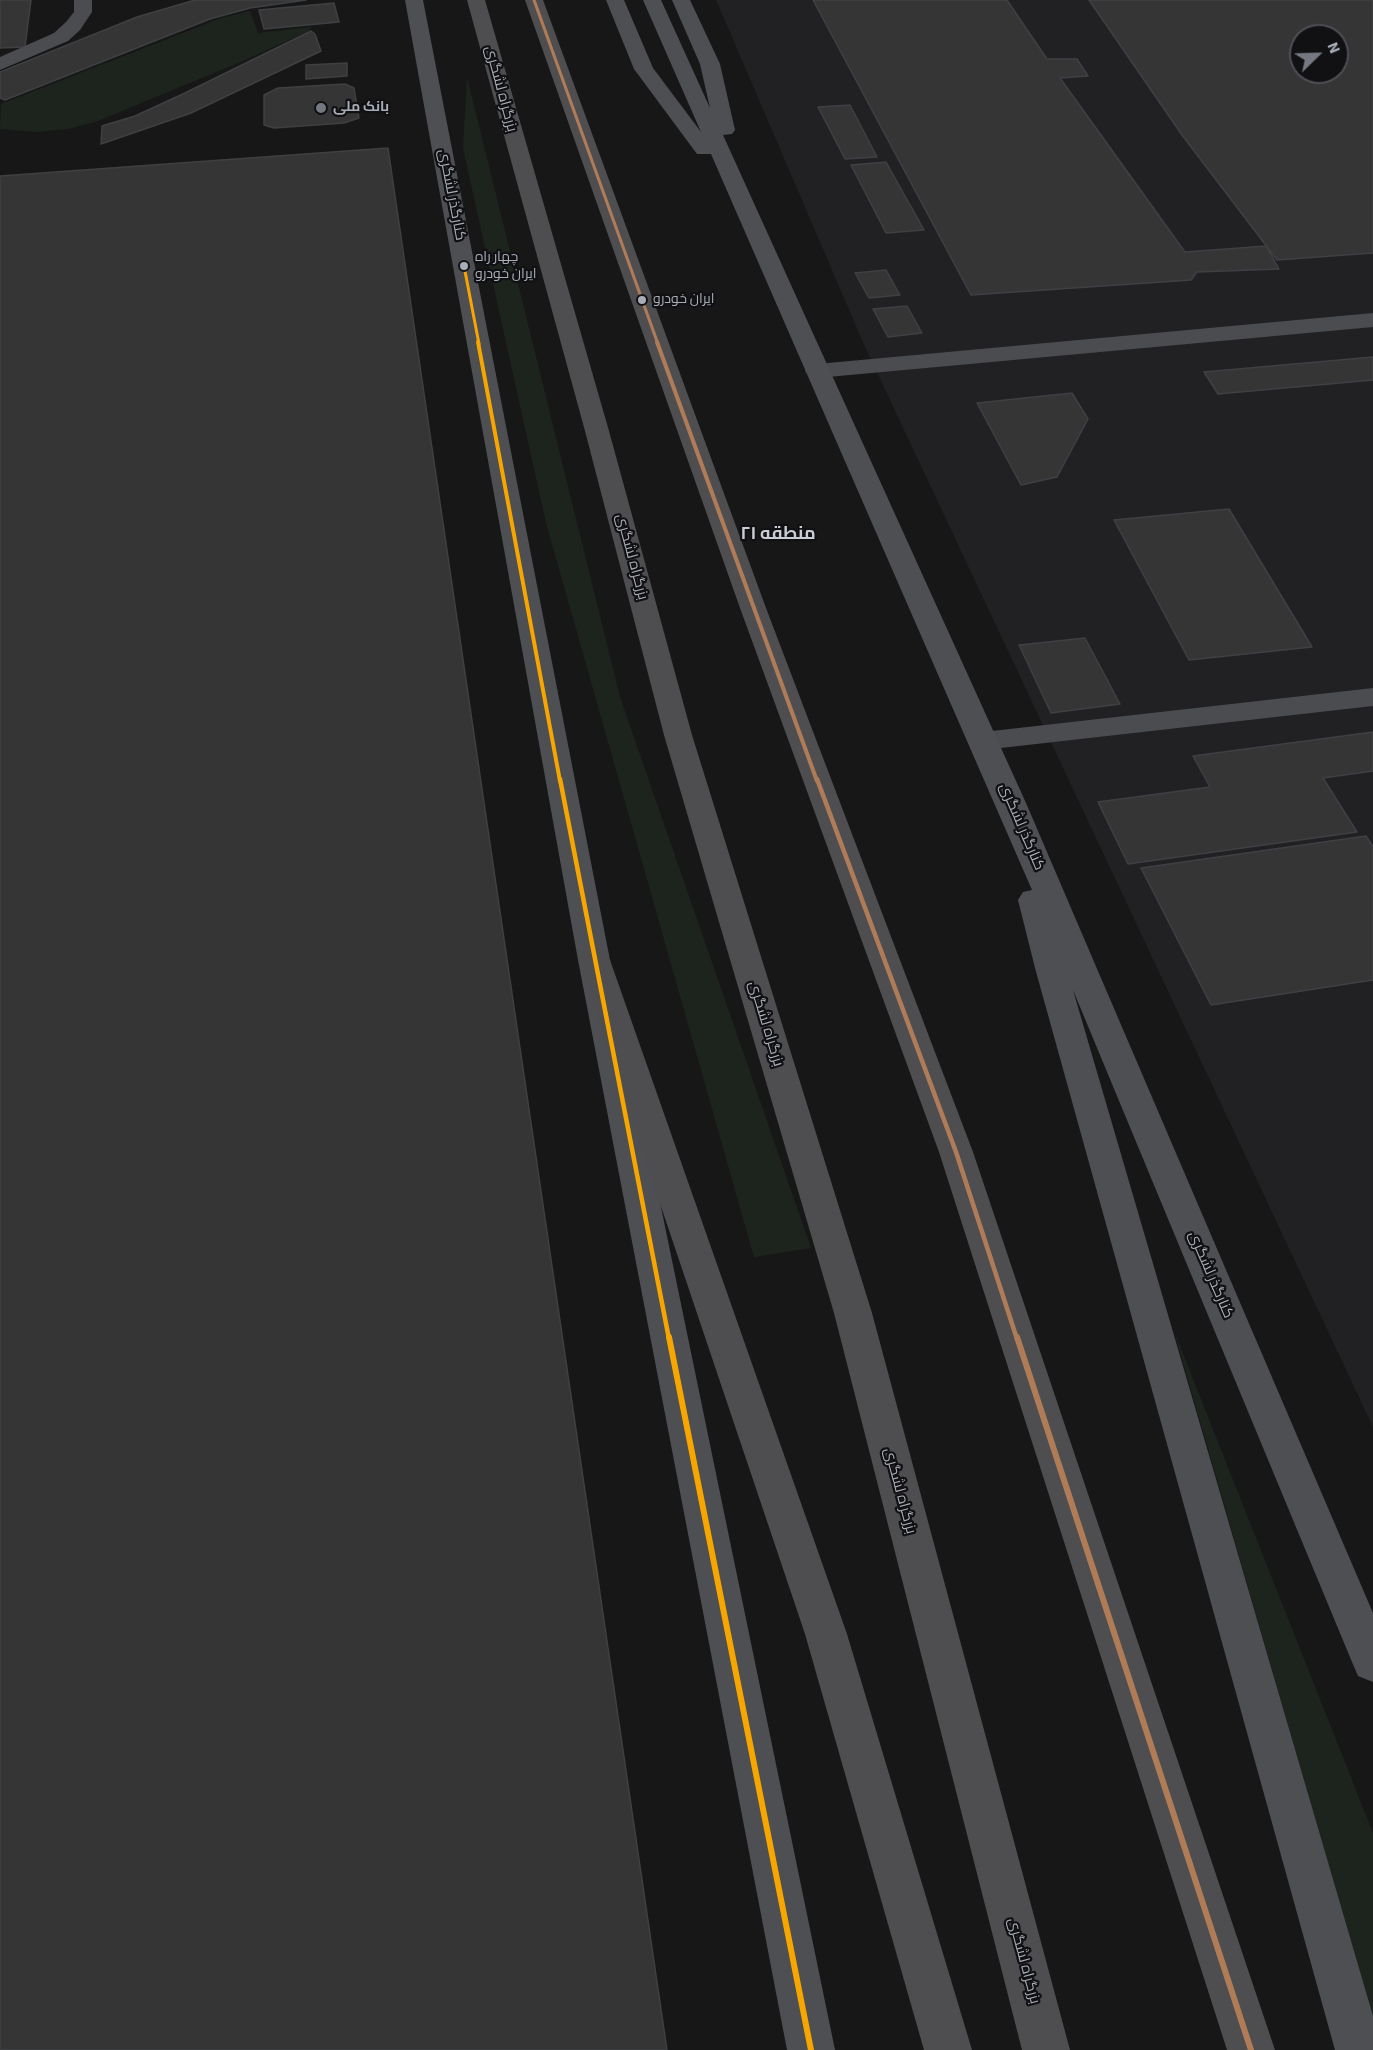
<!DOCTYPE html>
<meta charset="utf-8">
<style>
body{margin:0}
#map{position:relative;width:1373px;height:2050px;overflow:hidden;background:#171717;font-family:"Source Sans 3",sans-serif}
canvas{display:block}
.north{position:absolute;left:1289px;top:24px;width:60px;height:60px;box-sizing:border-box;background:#111113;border:2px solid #4d4f55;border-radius:50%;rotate:67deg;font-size:16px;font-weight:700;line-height:24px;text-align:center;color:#a8adb8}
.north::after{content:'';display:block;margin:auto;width:21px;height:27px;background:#757880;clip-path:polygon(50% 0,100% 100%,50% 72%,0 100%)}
</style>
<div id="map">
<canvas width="1373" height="2050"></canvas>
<div class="north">N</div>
</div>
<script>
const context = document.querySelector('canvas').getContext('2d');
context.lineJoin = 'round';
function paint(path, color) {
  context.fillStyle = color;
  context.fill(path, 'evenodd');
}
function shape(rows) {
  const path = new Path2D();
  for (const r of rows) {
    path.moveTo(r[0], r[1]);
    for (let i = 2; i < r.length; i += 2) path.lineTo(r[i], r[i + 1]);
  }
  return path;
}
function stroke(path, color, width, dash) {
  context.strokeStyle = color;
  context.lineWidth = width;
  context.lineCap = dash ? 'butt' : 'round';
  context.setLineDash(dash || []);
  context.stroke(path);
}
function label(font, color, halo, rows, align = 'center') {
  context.font = font + ' "Source Sans 3",Cairo,sans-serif';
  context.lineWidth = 4.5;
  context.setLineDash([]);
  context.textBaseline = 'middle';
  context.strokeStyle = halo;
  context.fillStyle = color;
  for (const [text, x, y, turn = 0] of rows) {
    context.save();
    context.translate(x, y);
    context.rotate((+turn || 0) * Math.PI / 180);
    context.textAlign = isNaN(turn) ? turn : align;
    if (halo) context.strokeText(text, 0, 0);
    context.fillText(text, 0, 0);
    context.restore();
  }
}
paint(shape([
 [716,0,1373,0,1373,1427,866,349],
 [1301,36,1337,36,1337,72,1301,72]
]), '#212123');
paint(shape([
 [250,11,258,33,311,27,309,31,243,61,98,121,68,129,36,132,0,129,1,104,221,18],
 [467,77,620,697,811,1248,754,1257,546,523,463,148],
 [1174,1331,1373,1833,1373,2019]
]), '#1d241e');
const building = shape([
 [0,0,31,0,25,47,0,48,0,0],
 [195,0,306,0,250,8,210,19,5,100,0,98,0,72,137,17,195,0],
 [813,0,1007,0,1047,59,1077,59,1088,76,1060,78,1185,252,1266,246,1279,269,1197,272,1191,280,971,295,813,0],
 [1089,0,1373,0,1373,253,1277,260,1182,135,1089,0],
 [1301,36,1337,36,1337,72,1301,72,1301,36],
 [334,3,339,22,264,29,259,10,334,3],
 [311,31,315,34,321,51,191,113,101,144,102,126,135,116,185,93,311,31],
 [347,63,347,76,306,79,306,65,347,63],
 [345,84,354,88,359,118,344,123,274,128,264,125,264,95,278,88,345,84],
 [850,105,877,157,845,159,818,107,850,105],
 [388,148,667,2050,0,2050,0,176,388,148],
 [886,162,924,230,886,233,851,165,886,162],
 [886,270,900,295,869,298,855,273,886,270],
 [907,306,922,333,888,337,873,309,907,306],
 [1373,357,1373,380,1218,394,1204,372,1373,357],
 [1072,393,1088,419,1057,477,1021,485,977,403,1072,393],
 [1229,509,1312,647,1189,660,1114,520,1229,509],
 [1085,638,1120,704,1051,713,1019,645,1085,638],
 [1373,732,1373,771,1323,778,1357,832,1128,864,1098,802,1210,787,1193,756,1373,732],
 [1366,836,1373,847,1373,980,1211,1005,1141,868,1366,836]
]);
paint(building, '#353536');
stroke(building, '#3f4043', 1.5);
paint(shape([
 [74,0,92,0,92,12,80,30,68,41,0,70,0,57,54,33,66,22,74,12,74,0],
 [1373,313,1373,327,817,378,809,376,805,371,809,366,817,364,1373,313],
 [1373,688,1373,706,983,750,973,748,969,741,973,734,983,732,1373,688]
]), '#4b4c50');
paint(shape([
 [405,0,423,0,610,960,835,2050,787,2050,578,960,405,0],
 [606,0,624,0,653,68,701,132,643,0,661,0,710,108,700,64,672,0,690,0,720,64,735,130,732,134,723,135,1026,803,1373,1613,1373,1682,1358,1676,1352,1662,1073,990,1373,2016,1373,2050,1335,2050,1035,968,1018,900,1023,892,1032,890,711,154,697,154,634,69,606,0]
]), '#4d4f52');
paint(shape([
 [467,0,485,0,609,431,692,735,872,1313,1070,2050,1022,2050,834,1313,664,735,585,431,467,0],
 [525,0,543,0,766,608,973,1152,1275,2050,1227,2050,939,1152,740,608,525,0],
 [594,948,605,952,610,960,847,1634,972,2050,924,2050,805,1634,578,960,583,952,594,948]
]), '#4e4e51');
stroke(shape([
 [534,0,658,344]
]), '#b07c57', 3);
stroke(shape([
 [657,342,817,781]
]), '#b07c57', 4);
stroke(shape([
 [817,779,956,1152,1017,1339]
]), '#b07c57', 4.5);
stroke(shape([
 [1017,1337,1251,2050]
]), '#b07c57', 6);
stroke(shape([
 [464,266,479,344]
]), '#f7a600', 3);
stroke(shape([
 [478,342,560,781]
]), '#f7a600', 4);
stroke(shape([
 [560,779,669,1339]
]), '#f7a600', 4.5);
stroke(shape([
 [669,1337,811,2050]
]), '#f7a600', 6);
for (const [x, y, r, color] of [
 [321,108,6,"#757880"],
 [464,266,5,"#a8adb8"],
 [642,300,5,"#a8adb8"]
]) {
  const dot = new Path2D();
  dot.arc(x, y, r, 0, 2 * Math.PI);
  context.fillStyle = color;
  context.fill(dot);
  stroke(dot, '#111113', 2);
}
label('bold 14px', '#a8adb8', '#111113', [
 ["بانک ملی",333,108]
], 'left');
label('14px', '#a8adb8', '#111113', [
 ["چهار راه",475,258],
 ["ایران خودرو",475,275],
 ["ایران خودرو",653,300]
], 'left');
label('15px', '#a8adb8', '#111113', [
 ["بزرگراه لشگری",500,89,75],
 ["کنارگذر لشگری",451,195,79],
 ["بزرگراه لشگری",631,557,75],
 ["کنارگذر لشگری",1021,827,67],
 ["بزرگراه لشگری",765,1024,73],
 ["کنارگذر لشگری",1210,1275,67],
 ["بزرگراه لشگری",899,1491,75],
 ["بزرگراه لشگری",1023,1961,75]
]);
label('bold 18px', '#c9ccd4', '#111113', [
 ["منطقه ۲۱",778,535]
]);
</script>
